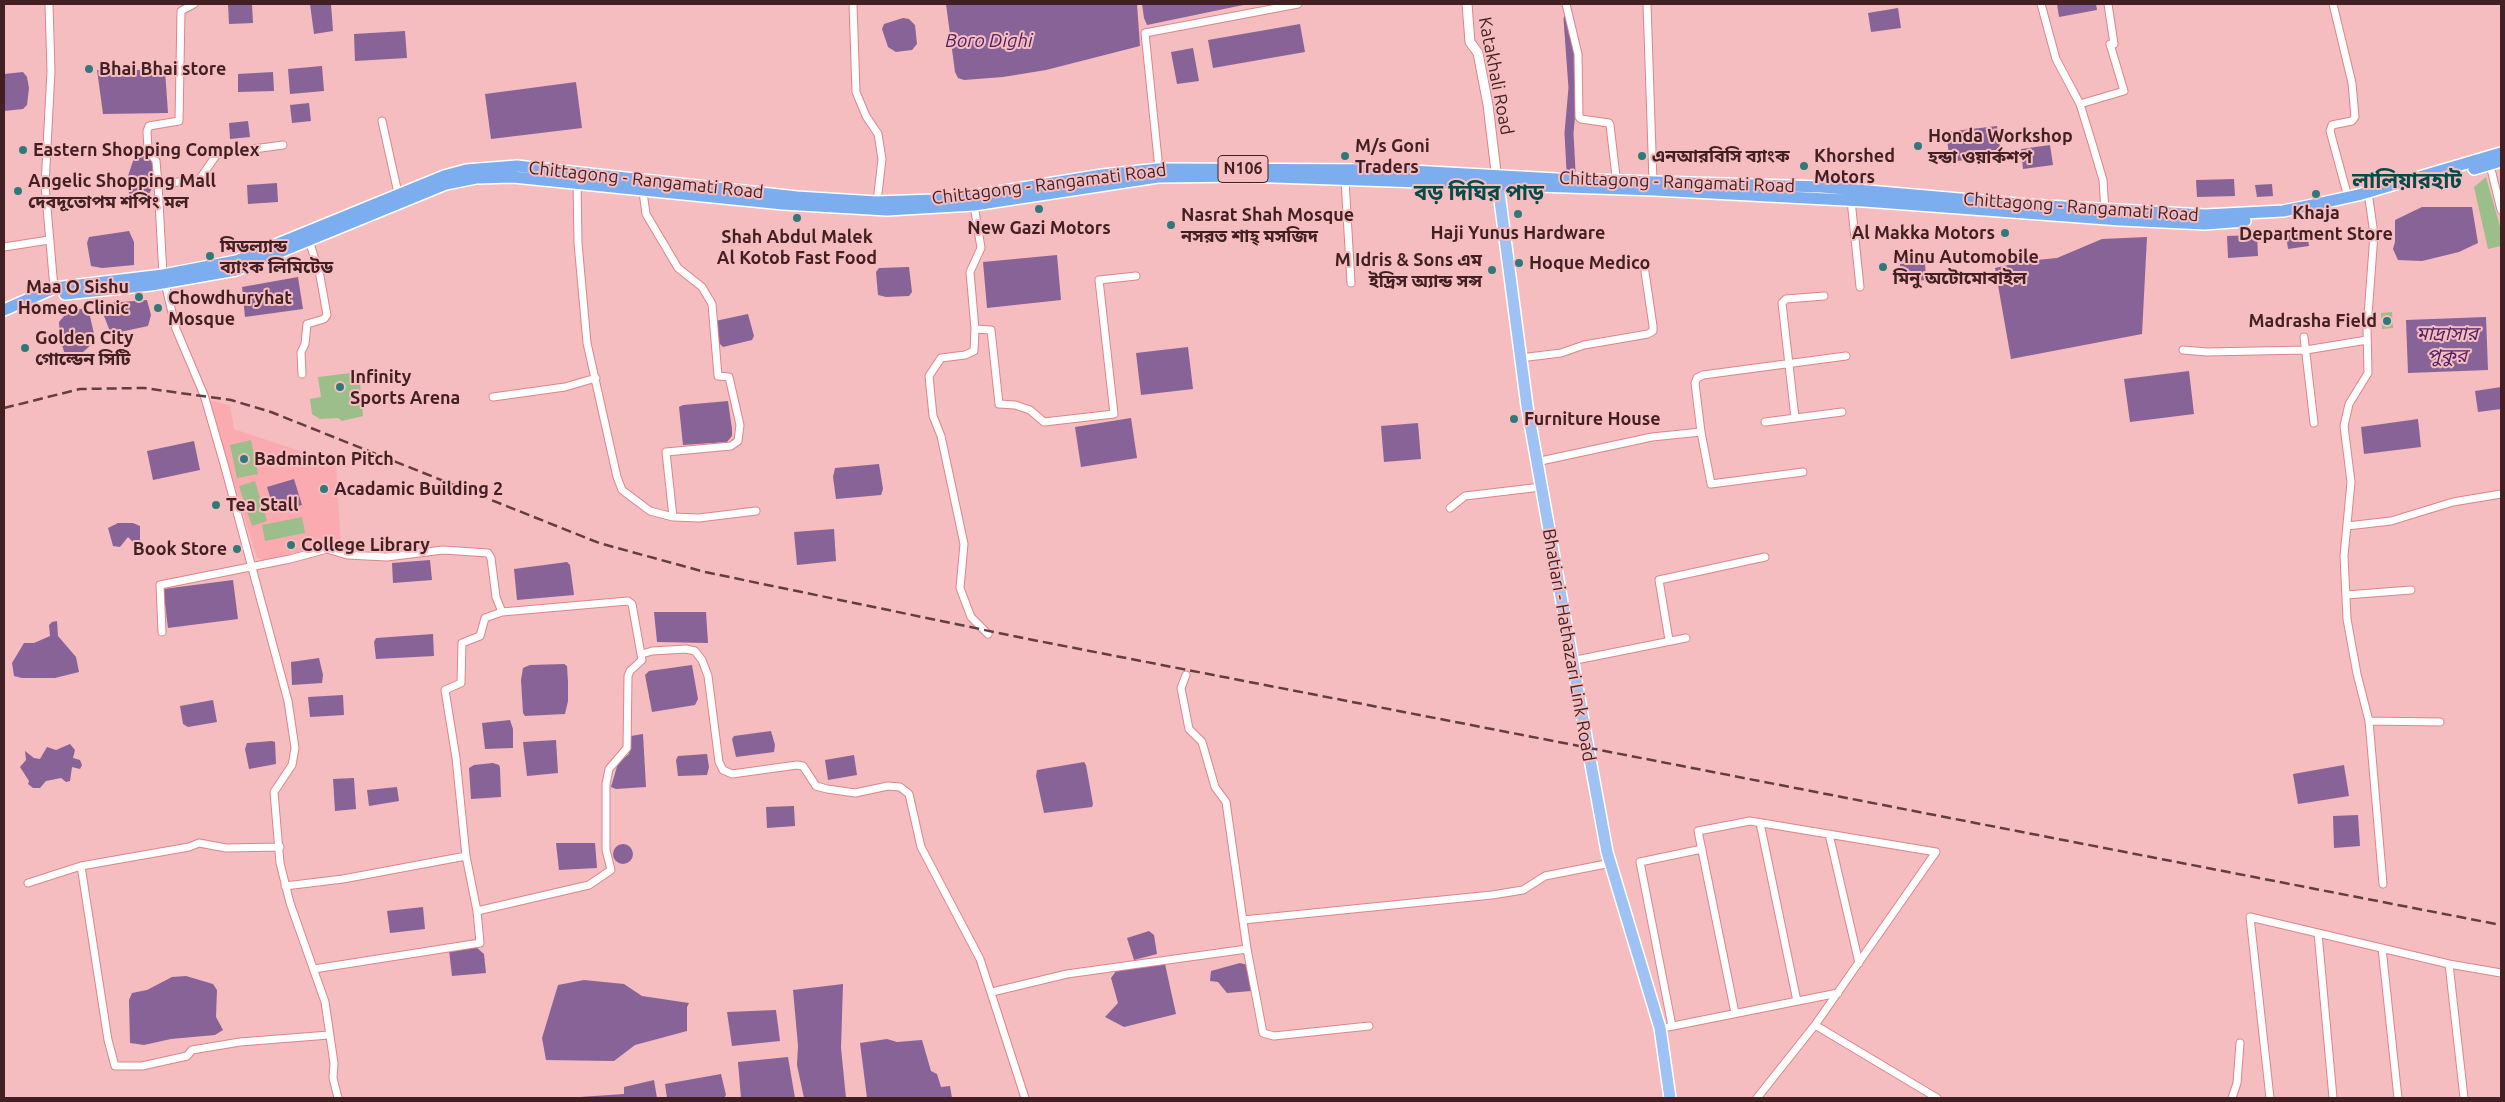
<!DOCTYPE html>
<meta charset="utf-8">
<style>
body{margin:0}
#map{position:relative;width:2505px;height:1102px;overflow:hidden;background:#f5bdbf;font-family:Ubuntu,sans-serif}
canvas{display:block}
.frame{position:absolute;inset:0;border:5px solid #421f22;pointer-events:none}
</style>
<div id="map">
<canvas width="2505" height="1102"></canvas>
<div class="frame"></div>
</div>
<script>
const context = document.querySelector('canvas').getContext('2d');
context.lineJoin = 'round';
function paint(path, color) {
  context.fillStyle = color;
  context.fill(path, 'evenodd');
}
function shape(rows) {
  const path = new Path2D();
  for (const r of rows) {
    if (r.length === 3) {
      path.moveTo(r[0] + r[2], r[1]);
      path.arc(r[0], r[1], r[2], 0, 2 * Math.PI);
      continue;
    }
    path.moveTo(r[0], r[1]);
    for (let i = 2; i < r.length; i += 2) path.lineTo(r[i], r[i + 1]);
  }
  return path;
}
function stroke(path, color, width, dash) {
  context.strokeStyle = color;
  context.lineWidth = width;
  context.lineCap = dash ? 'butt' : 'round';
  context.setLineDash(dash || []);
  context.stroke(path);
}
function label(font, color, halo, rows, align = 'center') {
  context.font = font + ' Ubuntu,"Noto Sans Bengali",sans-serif';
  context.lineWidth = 4;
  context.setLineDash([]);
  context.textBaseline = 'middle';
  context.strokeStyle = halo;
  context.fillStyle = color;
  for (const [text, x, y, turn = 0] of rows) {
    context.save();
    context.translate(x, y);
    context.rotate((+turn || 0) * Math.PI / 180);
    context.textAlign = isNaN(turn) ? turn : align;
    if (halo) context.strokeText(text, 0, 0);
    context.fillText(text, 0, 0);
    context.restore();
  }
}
paint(shape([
 [208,400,230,405,234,429,336,463,341,547,319,547,263,560,257,558]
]), '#fbabaf');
paint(shape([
 [2486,177,2501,230,2501,246,2488,249,2474,187],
 [2392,312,2393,328,2382,329,2381,313],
 [359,372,363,416,342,421,338,418,320,419,312,414,310,399,321,397,318,377],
 [251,440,258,474,237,478,230,445],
 [255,481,267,521,252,526,239,486],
 [302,517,305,533,265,541,262,525]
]), '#9bbe8b');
paint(shape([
 [228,4,252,4,253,23,229,24],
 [310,4,331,4,333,31,314,34],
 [946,4,1137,4,1140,46,1046,70,1003,77,964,80,958,78,955,72],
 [1142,4,1248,4,1147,25,1144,18],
 [2057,4,2096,4,2097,10,2059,17],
 [1898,8,1901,28,1871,32,1868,13],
 [903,18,909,19,915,25,917,44,912,50,896,52,888,47,882,29,884,24],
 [1300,24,1305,52,1213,68,1208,40],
 [405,31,407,58,355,61,354,34],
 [1193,48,1199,81,1177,84,1171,52],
 [322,66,324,91,290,94,288,69],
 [97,70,165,70,168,113,103,114],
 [23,72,27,77,29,88,27,105,23,109,4,111,4,74],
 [273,72,274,91,238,92,238,74],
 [576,82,582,128,491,139,485,94],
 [309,103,311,121,292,123,290,105],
 [248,121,250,137,230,139,229,123],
 [1997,126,2001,155,1950,162,1946,132],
 [2050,145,2053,165,2023,169,2021,149],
 [146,153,152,158,155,182,145,202,134,205,129,193,128,176,134,158],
 [2234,179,2235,196,2197,197,2196,180],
 [277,183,278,202,248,204,247,185],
 [2272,184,2273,196,2257,197,2255,185],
 [2422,207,2472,207,2478,243,2459,252,2422,261,2398,260,2393,249,2395,242,2395,220],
 [129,231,134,242,134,265,102,268,91,266,87,243,89,237],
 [2307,233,2309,246,2288,249,2286,235],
 [2257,235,2258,256,2228,258,2227,236],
 [2147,237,2142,334,2011,359,1995,268,2026,261,2057,258,2102,239],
 [1057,255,1061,300,987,308,983,262],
 [1925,262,1926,280,1901,282,1900,264],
 [909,267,912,292,909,296,886,297,878,295,876,272,879,268],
 [298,277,303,309,245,317,242,287],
 [147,300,151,315,148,326,111,334,104,316,103,311,109,303],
 [78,309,86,309,89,312,94,334,92,344,82,353,65,355,60,338,59,322,65,315],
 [748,314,754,336,752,340,723,347,719,343,715,321],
 [2486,317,2488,370,2408,373,2406,320],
 [1188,347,1193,389,1141,395,1136,353],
 [2189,371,2194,414,2130,422,2124,379],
 [2501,387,2501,409,2478,412,2475,391],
 [728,401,732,429,732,436,727,442,683,445,679,407,683,405],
 [1131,418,1137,458,1081,467,1075,427],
 [2418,419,2421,447,2364,454,2361,427],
 [1418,423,1421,459,1384,462,1381,426],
 [194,441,200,470,153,480,147,451],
 [879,464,883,489,881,495,836,499,833,477,835,468],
 [294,479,302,505,275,513,267,487],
 [118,523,133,523,140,526,140,541,134,543,128,537,120,547,113,546,108,528],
 [834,529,836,561,797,565,794,532],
 [430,560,432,580,393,583,392,563],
 [567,562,570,565,574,595,517,600,514,569],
 [233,580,238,619,168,628,163,589],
 [654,612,706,612,708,643,657,642],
 [57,621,58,636,76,657,79,672,55,678,22,678,14,676,12,663,24,643,34,643,50,636,49,625,52,622],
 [433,634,434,656,376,659,374,642,376,638],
 [319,658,323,675,322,683,292,685,291,662],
 [564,664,567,666,568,682,568,701,565,714,525,716,523,713,521,680,523,668,530,665],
 [692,665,698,699,695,705,652,712,645,675,649,671],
 [343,695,344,715,310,717,308,697],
 [213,700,217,722,188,727,183,724,180,706],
 [510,720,513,729,513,748,485,749,482,723],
 [771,731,775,745,774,752,736,757,732,739,734,736],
 [643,734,646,787,616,789,611,787,618,763,629,754,631,736],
 [556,740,558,773,527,776,523,742],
 [272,741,275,742,276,764,249,769,245,749,247,743],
 [70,744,75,750,73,758,80,760,82,765,80,769,72,767,70,781,66,782,61,778,46,781,40,788,33,788,28,784,29,781,20,767,26,760,25,751,34,758,40,759,47,747,56,750],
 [707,754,709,767,707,775,678,776,676,760,678,756],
 [854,755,857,775,828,780,825,760],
 [1084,762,1086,765,1093,804,1092,807,1044,813,1036,776,1037,770],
 [493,763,499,765,500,768,501,797,471,799,469,768,474,765],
 [2344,765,2349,796,2298,804,2293,774],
 [354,778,356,809,335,811,333,779],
 [397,787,399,801,369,806,367,790],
 [794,806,795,826,767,828,766,807],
 [2358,815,2360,846,2334,848,2333,816],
 [556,843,595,843,597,868,559,870],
 [623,854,10],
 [423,907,425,929,390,933,387,911],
 [1149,931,1154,935,1157,954,1134,960,1127,938],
 [476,947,484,954,486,973,452,976,449,950],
 [1240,963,1248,965,1251,991,1227,993,1218,982,1210,981,1211,971],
 [1165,964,1176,1014,1124,1027,1105,1017,1118,1003,1111,978,1116,971],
 [186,976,213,984,217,990,216,1017,223,1030,215,1035,171,1039,144,1045,130,1043,129,1000,132,993,147,990,172,977],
 [584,980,624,984,642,996,689,1003,687,1007,687,1031,635,1045,614,1061,546,1060,542,1038,558,985],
 [843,984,841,1048,846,1098,804,1098,797,1065,798,1046,793,990],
 [776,1010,780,1041,732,1046,727,1012],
 [887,1039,897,1042,922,1040,931,1071,937,1074,941,1087,950,1086,952,1098,867,1098,860,1043],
 [788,1057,795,1098,741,1098,738,1062],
 [721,1074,726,1095,724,1098,667,1098,665,1084],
 [654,1080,657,1098,565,1098,624,1094,624,1087]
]), '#886397');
stroke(shape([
 [1568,19,1573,88,1569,133,1571,171]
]), '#886397', 9);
const minor = shape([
 [49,4,51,71,45,185,54,288],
 [853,4,856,92,866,116,878,134,882,159,877,202],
 [1566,4,1578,54,1579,117,1581,119,1609,123,1610,125,1617,185],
 [1647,4,1653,181],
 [2041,4,2056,59,2080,104,2092,143,2103,180,2105,212],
 [2333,4,2352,83,2355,117,2352,121,2332,125,2330,131,2348,197],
 [2080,104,2124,91,2110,44,2114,44,2108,4],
 [382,121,398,193],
 [283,145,217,154,199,180,158,184,163,275,176,329,204,395,224,464,288,701,295,748,292,765,274,792,280,863,290,903,325,1002,334,1063,333,1078,338,1098],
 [2490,165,2501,210],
 [1159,169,1145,33,1298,4],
 [577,180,578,243,587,343,617,477,622,490,650,511,673,517,699,518,756,511],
 [1345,180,1351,283],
 [158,184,156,161,148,150,147,131,149,126,179,121,181,11,194,4],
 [643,192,646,214,678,268,702,287,712,304,718,376,729,377,740,425,738,441,731,446,666,452,673,517],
 [2369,199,2374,234,2367,329,2368,373,2349,404,2344,426,2351,482,2344,556,2347,619,2357,674,2369,721,2383,884],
 [1851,200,1860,287],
 [974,205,981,248,970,272,975,329,991,330,999,404,1015,405,1030,410,1044,422,1114,414,1099,280,1136,276],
 [4,247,49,240],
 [975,329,974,351,965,355,941,358,929,376,933,416,941,436,964,544,960,588,971,617,988,634],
 [2304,337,2314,423],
 [2183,350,2207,352,2306,350,2367,340],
 [1520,358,1561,353,1584,345,1648,334,1653,331,1653,326,1645,272],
 [302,374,301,352,305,344,307,324,324,319,327,315,320,276,309,240],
 [493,397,565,387,596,378],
 [1795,418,1782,303,1786,299,1824,296],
 [1765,422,1842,412],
 [1536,462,1652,437,1701,432],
 [1803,472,1711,484,1701,432,1695,383,1697,378,1703,375,1846,356],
 [1450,508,1465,496,1541,487],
 [2347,526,2391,521,2453,502,2501,494],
 [2346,595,2411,590],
 [162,632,160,585,290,559,327,549,347,555,387,557,443,550,488,553,491,558,496,597,502,612],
 [1669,640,1659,580,1765,557],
 [642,654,652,651,686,649,695,651,702,660,708,676,719,762,723,770,732,774,797,765,803,766,816,786,827,789,855,793,888,786,900,787,909,794,921,847,980,959,1025,1098],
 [1571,661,1686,638],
 [1186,675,1181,688,1189,729,1202,742,1215,787,1226,802,1247,949],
 [2369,721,2440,722],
 [1760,823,1797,1001],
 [1829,834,1859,963],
 [280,847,226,848,199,843,189,847,81,866,108,1040,115,1066,142,1066,187,1056,192,1050,240,1042,329,1035],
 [28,883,81,866],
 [285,886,343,879,466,856,477,911],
 [1243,920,1492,895,1523,890,1545,876,1611,863],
 [2318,933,2333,1098],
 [2382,948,2398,1098],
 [2449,964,2464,1098],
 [314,969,480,943,477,911,589,885,611,870,606,850,606,784,609,769,627,748,628,676,630,671,642,660,632,604,628,601,502,612,485,618,480,636,462,643,461,683,445,690,456,758,466,856],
 [992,992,1067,974,1247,949,1263,1033,1274,1036,1369,1026],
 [1735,1013,1698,831,1750,821,1936,852,1815,1025],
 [1672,1026,1640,862,1702,849],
 [1668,1027,1838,993],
 [1757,1098,1815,1025,1937,1098],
 [2232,1098,2237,1083,2240,1043],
 [2270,1098,2250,917,2449,964,2501,973]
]);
const tertiary = shape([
 [1467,4,1470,42,1478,53,1488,105,1497,180]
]);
const primary = shape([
 [1498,185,1527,406,1588,748,1607,852,1660,1028,1670,1098]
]);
const trunk = shape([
 [2474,169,2501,161],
 [65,294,151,285,236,270,446,184,476,178,513,177,783,204,887,210,974,205,1158,177,1245,176,1654,190,1864,201,2120,220,2205,224,2245,221],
 [4,310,54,288,163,275,236,261,444,176,466,170,517,166,797,197,877,202,934,200,992,193,1102,175,1159,169,1393,170,1557,179,1822,187,2029,205,2205,215,2283,211,2308,206,2358,195,2501,153]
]);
stroke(minor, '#dc858b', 9);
stroke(tertiary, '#dc858b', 11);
stroke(primary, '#fff', 14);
stroke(trunk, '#fff', 14);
stroke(minor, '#fff', 7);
stroke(tertiary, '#fff', 9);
stroke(primary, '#9dc2f3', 11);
stroke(trunk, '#7caeef', 11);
stroke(shape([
 [4,408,80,389,144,388,231,400,271,412,599,543,705,572,1028,639,2501,925]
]), '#643d40', 2.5, [10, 5]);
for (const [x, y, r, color] of [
 [89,69,5,"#30797a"],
 [1918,146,5,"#30797a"],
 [23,150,5,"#30797a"],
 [1345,156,5,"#30797a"],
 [1642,156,5,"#30797a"],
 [1804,166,5,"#30797a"],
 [18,191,5,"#30797a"],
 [2316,194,5,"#30797a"],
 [1039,209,5,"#30797a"],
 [1518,214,5,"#30797a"],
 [797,218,5,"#30797a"],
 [1171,225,5,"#30797a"],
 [2005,233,5,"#30797a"],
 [210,256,5,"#30797a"],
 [1519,263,5,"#30797a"],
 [1883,267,5,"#30797a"],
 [1492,270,5,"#30797a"],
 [139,297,5,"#30797a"],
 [158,308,5,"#30797a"],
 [2387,321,5,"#30797a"],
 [25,348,5,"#30797a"],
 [340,387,5,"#30797a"],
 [1514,419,5,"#30797a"],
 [244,459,5,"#30797a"],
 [324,489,5,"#30797a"],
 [216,505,5,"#30797a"],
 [291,545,5,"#30797a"],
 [237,549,5,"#30797a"]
]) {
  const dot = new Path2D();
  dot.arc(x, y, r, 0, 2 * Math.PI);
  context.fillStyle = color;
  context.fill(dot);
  stroke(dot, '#f5bdbf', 2);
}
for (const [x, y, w] of [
 [1243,169,50]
]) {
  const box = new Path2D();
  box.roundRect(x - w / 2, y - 13.5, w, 27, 4);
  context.fillStyle = '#f5bdbf';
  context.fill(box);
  stroke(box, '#421f22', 1);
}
label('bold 16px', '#421f22', null, [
 ["N106",1243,169]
]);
label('bold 18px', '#421f22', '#f5bdbf', [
 ["Bhai Bhai store",99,69],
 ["Honda Workshop",1928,136],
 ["হন্ডা ওয়ার্কশপ",1928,157],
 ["M/s Goni",1355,146],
 ["Traders",1355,167],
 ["Eastern Shopping Complex",33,150],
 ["এনআরবিসি ব্যাংক",1652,156],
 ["Khorshed",1814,156],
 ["Motors",1814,177],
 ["Angelic Shopping Mall",28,181],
 ["দেবদূতোপম শপিং মল",28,202],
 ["Khaja",2316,213,"center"],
 ["Department Store",2316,234,"center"],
 ["Nasrat Shah Mosque",1181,215],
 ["নসরত শাহ্‌ মসজিদ",1181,236],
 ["New Gazi Motors",1039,228,"center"],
 ["Haji Yunus Hardware",1518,233,"center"],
 ["Al Makka Motors",1995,233,"right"],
 ["Shah Abdul Malek",797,237,"center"],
 ["Al Kotob Fast Food",797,258,"center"],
 ["মিডল্যান্ড",220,246],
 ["ব্যাংক লিমিটেড",220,267],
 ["Minu Automobile",1893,257],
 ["মিনু অটোমোবাইল",1893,278],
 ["M Idris & Sons এম",1482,260,"right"],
 ["ইদ্রিস অ্যান্ড সন্স",1482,281,"right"],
 ["Hoque Medico",1529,263],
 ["Maa O Sishu",129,287,"right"],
 ["Homeo Clinic",129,308,"right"],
 ["Chowdhuryhat",168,298],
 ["Mosque",168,319],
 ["Madrasha Field",2377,321,"right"],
 ["Golden City",35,338],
 ["গোল্ডেন সিটি",35,359],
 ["Infinity",350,377],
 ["Sports Arena",350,398],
 ["Furniture House",1524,419],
 ["Badminton Pitch",254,459],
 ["Acadamic Building 2",334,489],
 ["Tea Stall",226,505],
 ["College Library",301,545],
 ["Book Store",227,549,"right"]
], 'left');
label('18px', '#421f22', '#f5bdbf', [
 ["Katakhali Road",1496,76,79],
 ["Chittagong - Rangamati Road",646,180,6],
 ["Chittagong - Rangamati Road",1677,182,2],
 ["Chittagong - Rangamati Road",1049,184,-7],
 ["Chittagong - Rangamati Road",2081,207,4],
 ["Bhatiari - Hathazari Link Road",1569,645,80]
]);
label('italic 19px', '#4f1f61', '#f5bdbf', [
 ["Boro Dighi",989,41],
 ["মাদ্রাসার",2447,334],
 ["পুকুর",2447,356]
]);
label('bold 22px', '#084a4a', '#f5bdbf', [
 ["লালিয়ারহাট",2407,181],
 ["বড় দিঘির পাড়",1479,193]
]);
</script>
